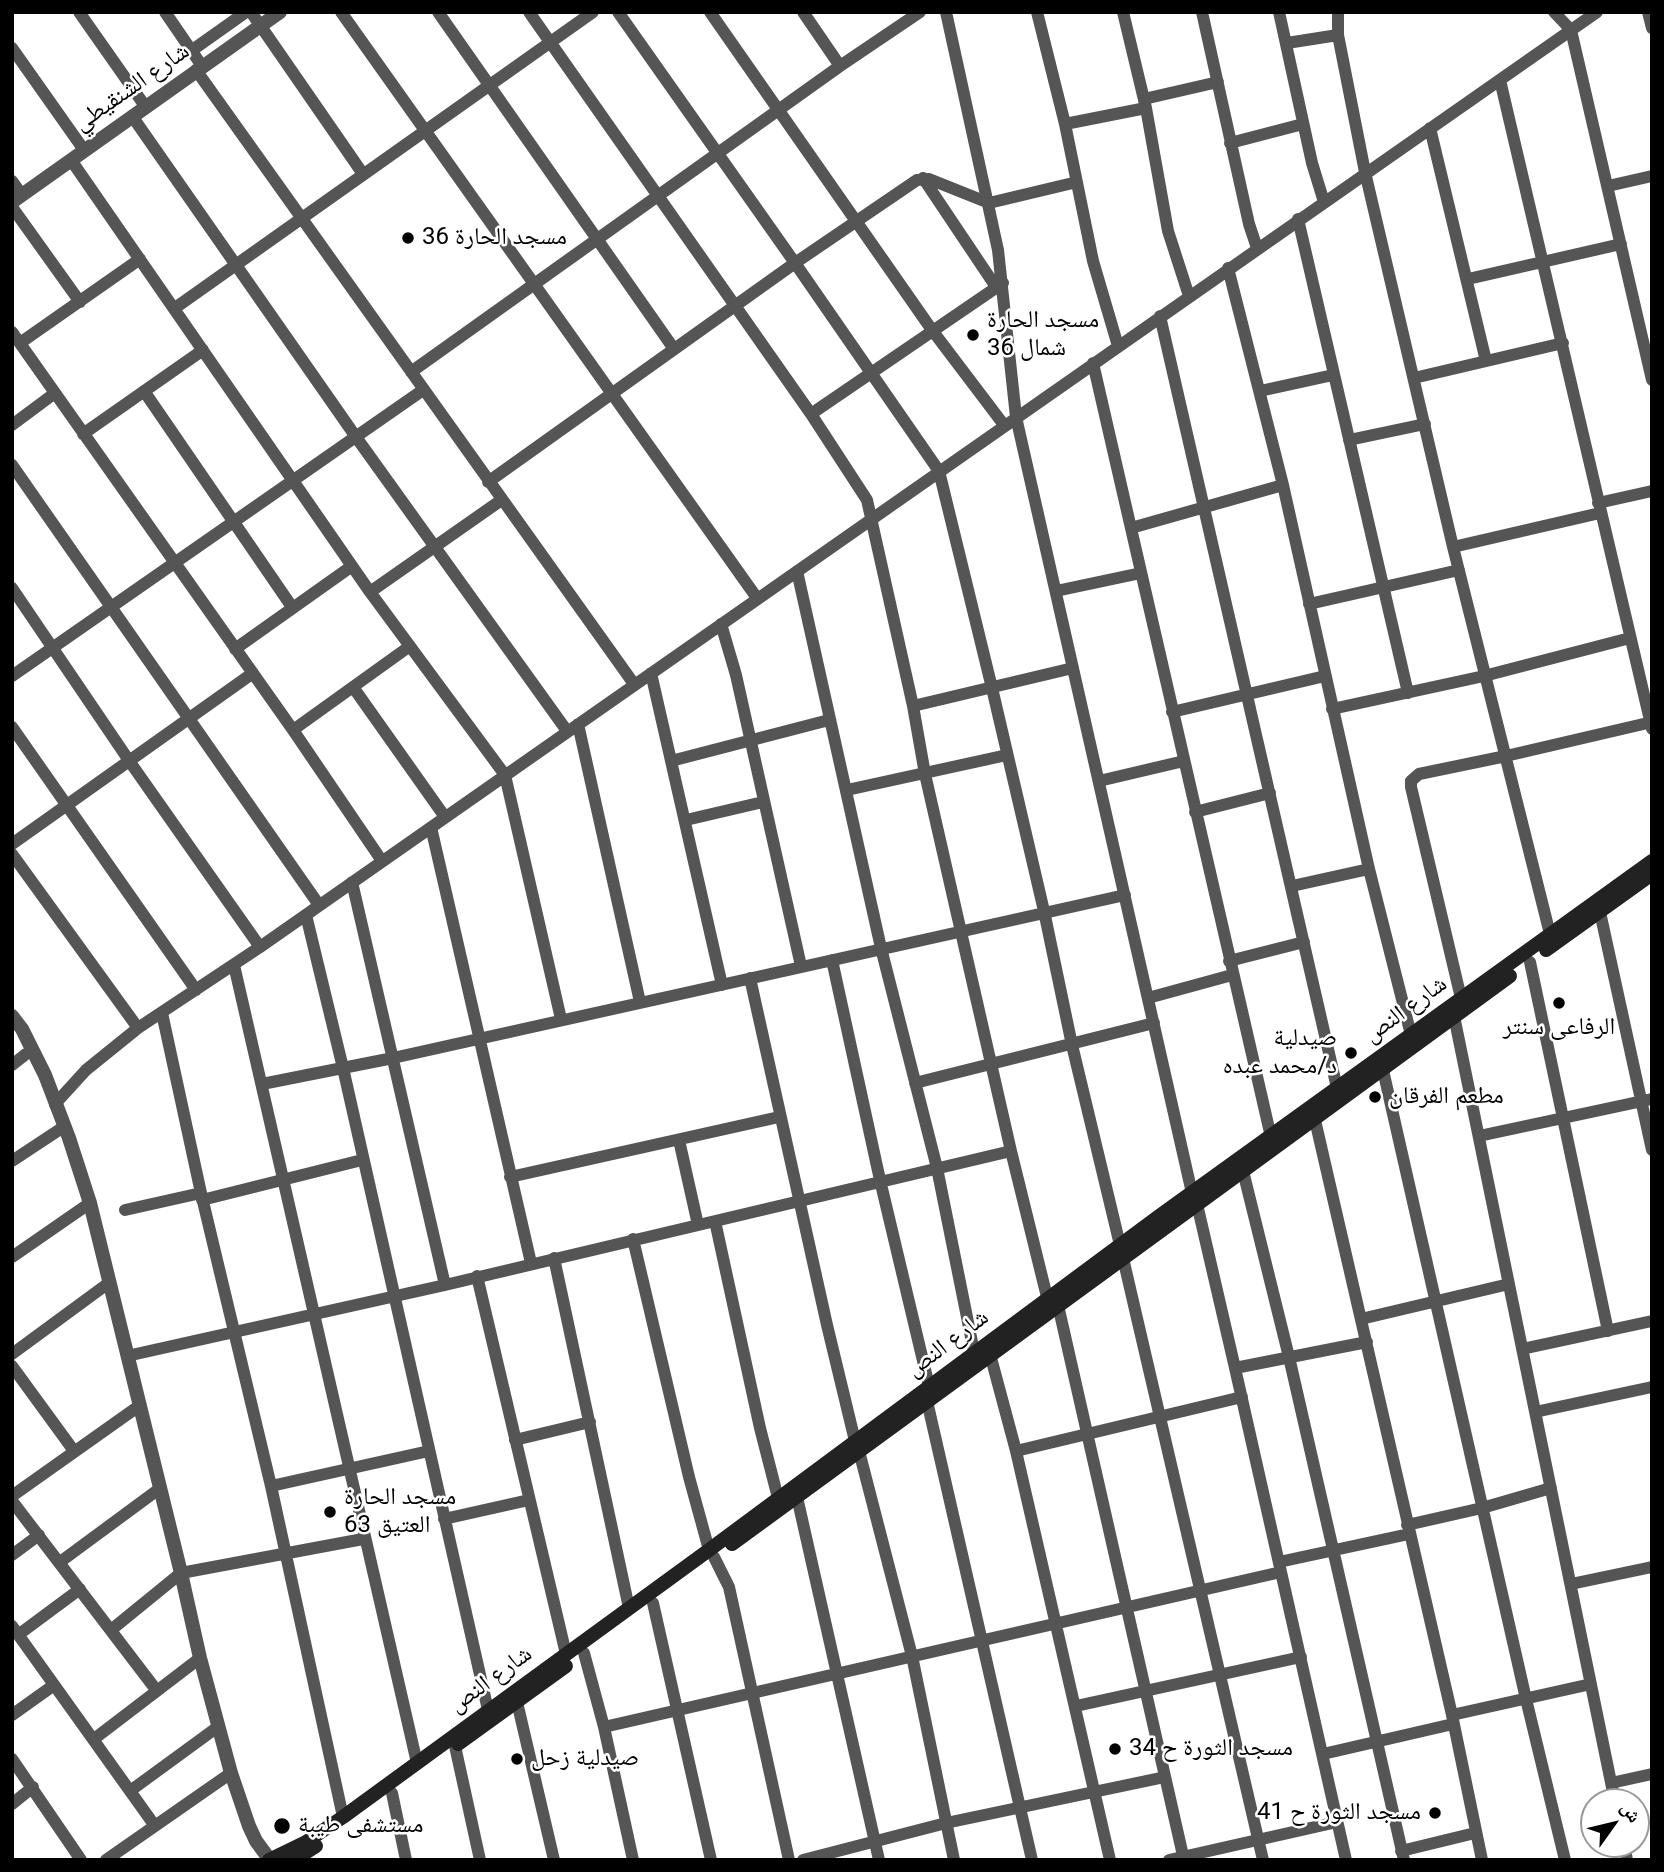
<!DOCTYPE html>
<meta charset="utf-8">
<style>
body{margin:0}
#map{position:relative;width:1664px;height:1872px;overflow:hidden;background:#fff;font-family:Roboto,"Noto Naskh Arabic",sans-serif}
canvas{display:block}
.frame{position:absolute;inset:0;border:14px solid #000;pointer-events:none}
.north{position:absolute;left:1580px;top:1788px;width:70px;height:70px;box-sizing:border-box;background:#fff;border:2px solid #999;border-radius:50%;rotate:56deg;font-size:19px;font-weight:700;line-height:28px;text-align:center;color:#000}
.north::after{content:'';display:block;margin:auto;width:24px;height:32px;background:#000;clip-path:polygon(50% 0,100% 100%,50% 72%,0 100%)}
</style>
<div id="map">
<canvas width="1664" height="1872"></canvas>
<div class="frame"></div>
<div class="north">ش</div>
</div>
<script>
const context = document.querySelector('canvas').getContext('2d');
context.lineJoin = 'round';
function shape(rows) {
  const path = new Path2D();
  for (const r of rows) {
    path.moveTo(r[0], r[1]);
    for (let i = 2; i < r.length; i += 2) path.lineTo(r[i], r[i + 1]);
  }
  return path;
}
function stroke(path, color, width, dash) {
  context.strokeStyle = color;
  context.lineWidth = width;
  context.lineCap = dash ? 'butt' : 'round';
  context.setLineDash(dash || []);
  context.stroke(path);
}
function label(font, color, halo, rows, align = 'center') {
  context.font = font + ' Roboto,"Noto Naskh Arabic",sans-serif';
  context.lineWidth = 5;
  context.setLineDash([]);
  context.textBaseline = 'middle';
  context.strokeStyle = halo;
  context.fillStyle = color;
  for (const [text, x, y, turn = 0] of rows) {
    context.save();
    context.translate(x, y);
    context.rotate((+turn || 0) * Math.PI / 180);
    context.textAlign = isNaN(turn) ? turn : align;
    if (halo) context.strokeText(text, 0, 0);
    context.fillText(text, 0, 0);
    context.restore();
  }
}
stroke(shape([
 [79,12,145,106],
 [165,12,202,66],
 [251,12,363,174],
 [341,12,757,598],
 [438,12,674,349],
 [529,12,811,414,867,500,913,706,925,774,1011,1151,1047,1297],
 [618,12,795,263,939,471,992,688,1044,911,1072,1045,1120,1245],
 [710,12,932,330,1004,425],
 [803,12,840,66],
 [946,12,998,250,1016,417,1192,1193,1197,1204,1235,1368,1346,1860],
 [1037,12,1065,124,1093,261,1118,346],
 [1123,12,1146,108,1168,231,1189,296],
 [1202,12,1249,224,1257,248],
 [1279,12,1312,163,1324,202],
 [1338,12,1338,35,1365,172,1453,547,1552,942],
 [1554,12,1571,30,1652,380],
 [1648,12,1652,28],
 [1287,43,1338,35],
 [12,48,84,150],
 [191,51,246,12],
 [196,70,634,684],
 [1500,80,1652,729],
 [1144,99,1218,82],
 [132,116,356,437,567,731],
 [1065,124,1146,108],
 [1430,128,1486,361],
 [1230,143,1303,124],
 [71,160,370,592,505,775,561,1019],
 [923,178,996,287],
 [12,181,22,195],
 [1608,186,1652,176],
 [12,207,80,302],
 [1298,219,1408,693],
 [1228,268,1283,485,1369,869,1411,1035],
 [1468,279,1621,244],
 [175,308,593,12],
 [1160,316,1337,1088],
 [12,332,293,730,382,861],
 [20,343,140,259],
 [1093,363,1271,1137],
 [411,372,840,66,920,12],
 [1414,378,1563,343],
 [144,391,292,607],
 [1260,391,1333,375],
 [811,414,1003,283],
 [12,425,55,393],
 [83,434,203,350],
 [1349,440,1425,424],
 [12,465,319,905],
 [488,482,795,263,917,180,929,179,989,203,1077,182],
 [1598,503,1652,491],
 [1131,528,1283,485],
 [1453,547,1600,513],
 [797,571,881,948,937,1168,974,1352],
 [12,588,130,762,260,947],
 [1056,591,1141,573],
 [370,592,500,501],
 [1309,604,1459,570],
 [721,624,736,675,801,966],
 [235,649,352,566],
 [651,673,722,985],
 [12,676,423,390],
 [353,687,445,817],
 [913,706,1073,668],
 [1332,709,1484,676,1630,638],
 [1172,712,1325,676],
 [578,724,640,1002],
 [12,727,196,990],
 [293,730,410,646],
 [671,761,829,720],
 [1099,781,1184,761],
 [847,790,1007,755],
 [1195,812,1270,793],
 [686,820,763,802],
 [431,827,531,1263],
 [12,844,253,673],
 [12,854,138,1028],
 [352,882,445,1285],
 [1292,886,1369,869],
 [1600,912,1652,1150],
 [306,915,343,1068,488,1710],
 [832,960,880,1180,929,1386],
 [1229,961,1304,942],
 [1530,962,1608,1331],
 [234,965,417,1763],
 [750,978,827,1325,855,1441],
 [1148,998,1232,975],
 [1461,998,1411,787,1411,781,1419,774,1506,756,1652,722],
 [162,1013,201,1193,271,1486,343,1817],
 [1454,1016,1615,1802],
 [12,1065,26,1054],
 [1383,1070,1526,1699,1565,1860],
 [915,1083,1154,1023],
 [262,1084,393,1058,1125,895],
 [55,1104,86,1070,138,1028,260,947,1597,12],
 [1315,1120,1452,1715,1482,1860],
 [1479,1136,1652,1099],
 [679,1140,698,1225],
 [12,1161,65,1126],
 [1243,1171,1289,1357,1404,1860],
 [510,1177,779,1117],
 [202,1200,362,1160],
 [125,1210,201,1193],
 [715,1221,760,1428,778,1498],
 [633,1239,689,1477,709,1550],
 [12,1257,90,1203],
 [554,1258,629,1608],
 [1123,1258,1263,1860],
 [477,1276,566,1654],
 [1058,1305,1184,1860],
 [1361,1319,1509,1284],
 [1522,1349,1652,1321],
 [12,1354,110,1282],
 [990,1354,1016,1451,1110,1860],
 [127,1356,445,1285,1011,1151],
 [12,1366,74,1451],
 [1235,1368,1367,1342],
 [927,1401,1032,1860],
 [1535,1412,1652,1387],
 [515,1440,590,1422],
 [859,1451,912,1656,954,1860],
 [1016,1451,1242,1397],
 [271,1486,429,1451],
 [12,1496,139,1406],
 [797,1497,879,1860],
 [12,1501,157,1691],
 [444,1519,529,1500],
 [1407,1525,1482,1508,1551,1488],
 [12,1555,39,1535],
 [714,1557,729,1587,789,1860],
 [60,1562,159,1489],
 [1279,1562,1409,1534],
 [1571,1584,1652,1567],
 [653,1603,711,1860],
 [12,1626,155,1826],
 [111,1630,181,1573,363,1539],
 [18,1635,80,1589],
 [584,1653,604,1727,633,1860],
 [517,1702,554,1860],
 [1076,1706,1301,1657],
 [12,1715,54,1685],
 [1452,1715,1591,1684],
 [604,1727,1281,1572],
 [94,1739,200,1658],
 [455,1746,480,1860],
 [1323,1754,1453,1724],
 [12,1759,81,1860],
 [1611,1783,1652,1774],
 [130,1791,219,1726],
 [392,1793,406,1860],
 [12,1804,33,1787],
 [1624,1844,1627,1860],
 [1401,1851,1475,1833],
 [106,1860,231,1773],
 [803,1860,946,1823,1165,1777],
 [1169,1860,1337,1822]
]), '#555', 12);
stroke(shape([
 [12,202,280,12],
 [12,1016,22,1029,45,1075,69,1138,90,1203,181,1573,200,1658,231,1773,249,1826,256,1841,270,1860]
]), '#555', 14);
stroke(shape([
 [1546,950,1652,874],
 [732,1544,1510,976],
 [458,1744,566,1666],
 [269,1860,306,1842,343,1817,709,1550,1159,1216,1652,861],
 [294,1860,316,1846]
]), '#222', 14);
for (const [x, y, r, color] of [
 [408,238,7,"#000"],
 [973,335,7,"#000"],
 [1559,1003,7,"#000"],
 [1351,1053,7,"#000"],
 [1375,1097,7,"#000"],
 [330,1512,7,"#000"],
 [1115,1749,7,"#000"],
 [517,1759,7,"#000"],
 [1435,1813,7,"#000"],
 [282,1826,9,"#000"]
]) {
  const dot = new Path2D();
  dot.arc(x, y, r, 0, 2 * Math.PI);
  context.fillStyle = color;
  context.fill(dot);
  stroke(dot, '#fff', 2.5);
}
label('24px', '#000', '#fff', [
 ["شارع الشنقيطي",132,88,-35],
 ["شارع النص",1406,1010,-36],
 ["شارع النص",948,1344,-37],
 ["شارع النص",491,1680,-36]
]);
label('24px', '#000', '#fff', [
 ["مسجد الحارة 36",422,238],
 ["مسجد الحارة",987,321],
 ["36 شمال",987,349],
 ["الرفاعى سنتر",1559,1028,"center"],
 ["صيدلية",1337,1039,"right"],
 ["د/محمد عبده",1337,1067,"right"],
 ["مطعم الفرقان",1389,1097],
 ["مسجد الحارة",344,1498],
 ["63 العتيق",344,1526],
 ["مسجد الثورة ح 34",1129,1749],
 ["صيدلية زحل",531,1759],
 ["مسجد الثورة ح 41",1421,1813,"right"],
 ["مستشفى طيبة",298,1826]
], 'left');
</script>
